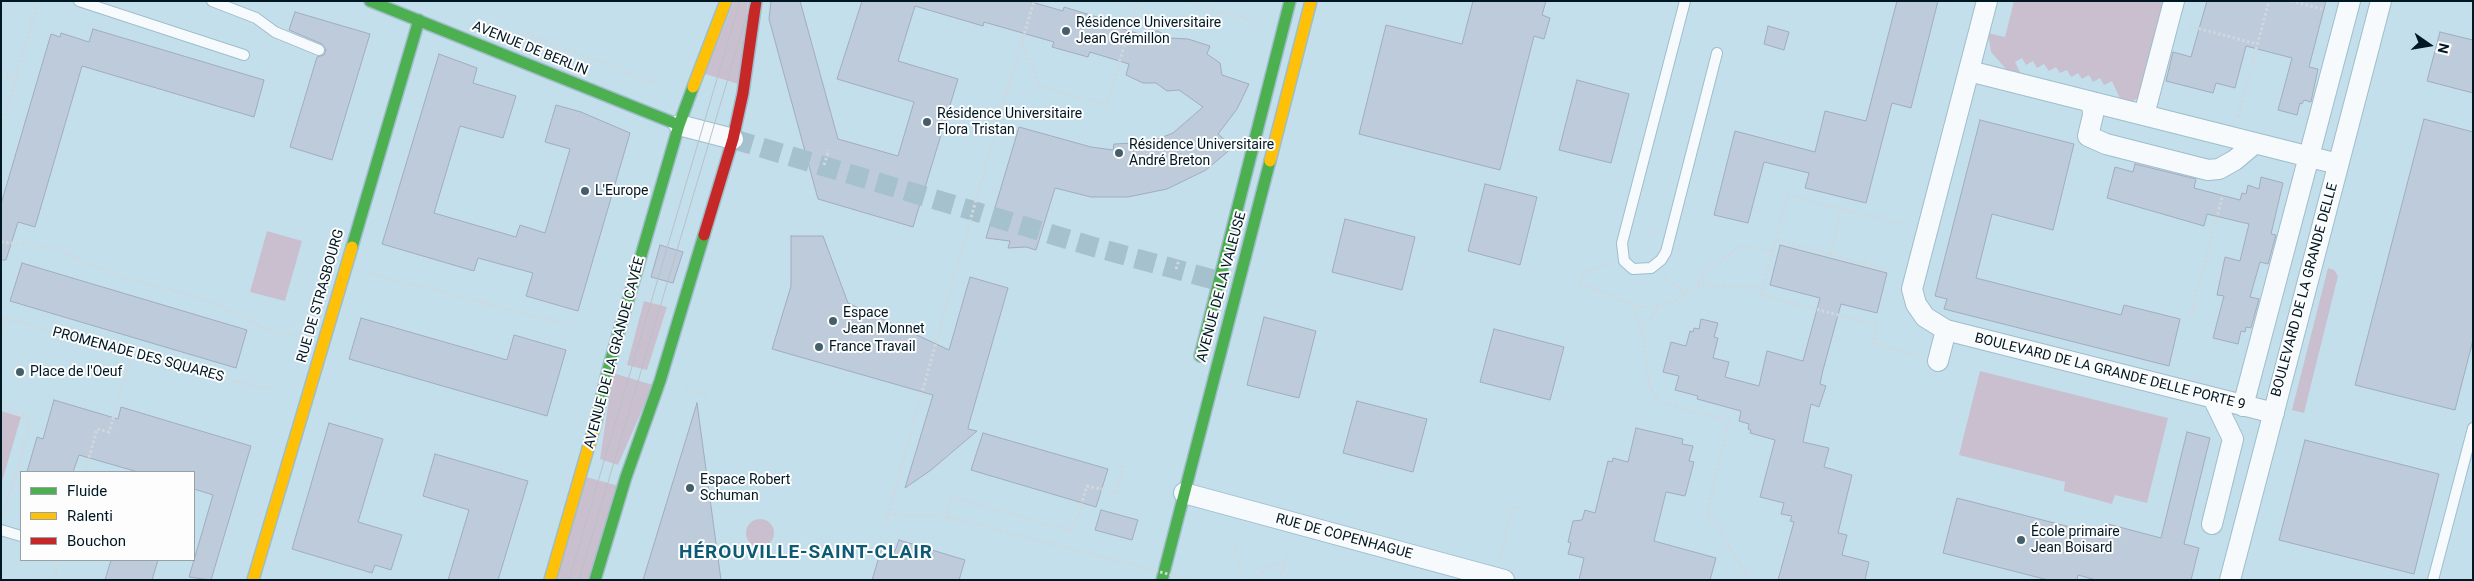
<!DOCTYPE html>
<meta charset="utf-8">
<style>
body{margin:0}
#map{position:relative;width:2474px;height:581px;overflow:hidden;background:#c3dfec;font-family:Roboto,sans-serif}
canvas{display:block}
.frame{position:absolute;inset:0;border:2px solid #001824;pointer-events:none}
.legend{position:absolute;left:20px;top:471px;width:175px;height:90px;box-sizing:border-box;background:#fdfdfd;border:1px solid #98a1a6;margin:0;padding:6px 9px;list-style:none;font-size:15px;color:#001824}
.legend li{display:flex;align-items:center;gap:10px;height:25px}
.legend b{width:25px;border:1px solid #98a1a6}
.north{position:absolute;left:2404px;top:20px;width:50px;height:50px;-webkit-text-stroke:4px #fdfdfd;paint-order:stroke;rotate:103deg;font-size:14px;font-weight:700;line-height:20px;text-align:center;color:#001824}
.north::after{content:'';display:block;margin:auto;width:18px;height:22px;background:#001824;clip-path:polygon(50% 0,100% 100%,50% 72%,0 100%)}
</style>
<div id="map">
<canvas width="2474" height="581"></canvas>
<div class="frame"></div>
<ul class="legend">
<li><b style="height:6px;background:#4caf50"></b>Fluide</li>
<li><b style="height:6px;background:#ffc107"></b>Ralenti</li>
<li><b style="height:6px;background:#c62828"></b>Bouchon</li>
</ul>
<div class="north">N</div>
</div>
<script>
const context = document.querySelector('canvas').getContext('2d');
context.lineJoin = 'round';
function paint(path, color) {
  context.fillStyle = color;
  context.fill(path, 'evenodd');
}
function shape(rows) {
  const path = new Path2D();
  for (const r of rows) {
    if (r.length === 3) {
      path.moveTo(r[0] + r[2], r[1]);
      path.arc(r[0], r[1], r[2], 0, 2 * Math.PI);
      continue;
    }
    path.moveTo(r[0], r[1]);
    for (let i = 2; i < r.length; i += 2) path.lineTo(r[i], r[i + 1]);
  }
  return path;
}
function stroke(path, color, width, dash) {
  context.strokeStyle = color;
  context.lineWidth = width;
  context.lineCap = dash ? 'butt' : 'round';
  context.setLineDash(dash || []);
  context.stroke(path);
}
function label(font, color, halo, rows, align = 'center') {
  context.font = font + ' Roboto,sans-serif';
  context.lineWidth = 4;
  context.setLineDash([]);
  context.textBaseline = 'middle';
  context.strokeStyle = halo;
  context.fillStyle = color;
  for (const [text, x, y, turn = 0] of rows) {
    context.save();
    context.translate(x, y);
    context.rotate((+turn || 0) * Math.PI / 180);
    context.textAlign = isNaN(turn) ? turn : align;
    if (halo) context.strokeText(text, 0, 0);
    context.fillText(text, 0, 0);
    context.restore();
  }
}
paint(shape([
 [734,1,748,1,739,84,705,74],
 [2014,1,2166,1,2138,98,2131,102,2121,101,2112,81,2104,85,2100,78,2093,82,2089,75,2082,79,2078,73,2071,77,2067,70,2060,73,2056,67,2049,71,2044,64,2037,68,2033,61,2026,65,2022,58,2015,62,2022,76,2006,69,1991,52,1988,33,2005,37],
 [267,231,302,241,285,301,250,292],
 [2328,268,2334,270,2338,276,2304,413,2292,410],
 [644,301,667,307,647,370,627,365],
 [1980,371,2168,418,2147,503,2115,495,2112,504,2064,491,2065,482,1959,455],
 [613,373,653,385,618,465,600,459],
 [1,411,21,417,1,485],
 [586,477,619,486,591,580,556,580],
 [760,533,14]
]), '#cabfcf');
const building = shape([
 [771,1,800,1,838,139,898,156,914,102,837,79,862,1,1028,1,1063,11,1064,7,1100,18,1099,22,1143,35,1144,32,1158,31,1170,38,1188,39,1210,46,1207,54,1220,63,1222,75,1249,84,1237,109,1218,134,1233,147,1206,170,1167,189,1128,197,1091,197,1055,188,1036,250,1026,247,1008,248,1010,241,986,238,1019,127,1091,147,1113,150,1114,144,1134,143,1135,148,1173,133,1203,107,1179,90,1167,91,1156,83,1143,83,1126,75,1129,64,1090,52,1088,57,1052,47,1054,42,984,22,983,26,915,6,898,61,958,79,913,227,818,199,769,19,771,1],
 [1473,1,1546,1,1542,15,1550,18,1544,39,1534,36,1500,170,1359,134,1386,25,1462,44,1473,1],
 [1897,1,1938,1,1911,108,1892,103,1866,203,1805,188,1809,173,1764,162,1748,223,1714,215,1735,131,1815,152,1825,111,1866,121,1897,1],
 [2207,1,2326,1,2309,67,2318,69,2311,102,2304,100,2302,104,2300,103,2297,115,2278,110,2292,58,2246,46,2235,88,2216,83,2213,93,2166,81,2173,52,2191,57,2207,1],
 [295,12,370,34,332,160,290,147,317,57,324,55,326,50,322,44,289,30,295,12],
 [1768,26,1789,32,1784,50,1764,44,1768,26],
 [93,29,264,80,254,117,82,66,35,227,18,222,6,260,1,260,1,204,51,34,60,37,61,33,89,42,93,29],
 [2440,32,2473,40,2473,93,2427,81,2440,32],
 [439,54,477,68,473,83,516,96,503,138,460,126,434,213,516,237,520,225,545,233,570,149,545,142,556,105,581,112,630,133,578,311,526,296,533,273,478,258,474,271,382,244,439,54],
 [1577,80,1629,94,1611,163,1559,150,1577,80],
 [2424,119,2473,132,2473,340,2455,410,2355,385,2424,119],
 [1980,120,2074,144,2053,230,1992,214,1976,278,2121,315,2124,305,2180,319,2169,366,1944,309,1947,299,1935,296,1980,120],
 [2135,164,2196,179,2194,188,2240,200,2242,193,2246,194,2248,185,2259,189,2261,177,2283,183,2271,234,2276,235,2268,264,2260,262,2250,297,2259,299,2251,328,2246,327,2245,332,2241,331,2238,344,2213,338,2224,296,2217,295,2225,257,2240,261,2249,224,2207,214,2204,226,2107,198,2115,167,2133,172,2135,164],
 [1485,184,1537,197,1520,265,1468,251,1485,184],
 [1345,219,1415,237,1402,290,1332,272,1345,219],
 [791,236,823,236,848,303,949,350,970,277,1008,288,969,424,968,429,977,431,931,470,905,488,933,395,772,349,791,286,791,236],
 [660,245,683,252,673,283,651,277,660,245],
 [1780,245,1887,273,1877,313,1841,304,1823,370,1820,384,1826,386,1819,407,1811,404,1803,442,1829,448,1824,467,1852,475,1838,533,1847,535,1842,555,1869,562,1865,580,1778,580,1794,522,1790,521,1792,516,1781,514,1784,503,1760,497,1775,440,1750,433,1751,430,1748,429,1749,424,1739,421,1741,411,1697,399,1698,396,1675,390,1679,376,1663,372,1671,342,1686,346,1690,331,1693,332,1694,328,1699,329,1701,319,1718,323,1714,337,1718,338,1713,358,1729,362,1725,377,1759,386,1767,351,1803,361,1820,298,1770,285,1780,245],
 [22,263,247,330,236,368,10,301,22,263],
 [1264,317,1316,331,1299,398,1247,385,1264,317],
 [361,318,507,360,514,335,566,350,547,416,349,359,361,318],
 [1494,329,1564,347,1550,400,1480,382,1494,329],
 [54,400,118,419,121,407,251,446,211,580,189,577,213,495,194,489,194,472,138,472,79,455,73,472,27,472,37,437,43,439,54,400],
 [1357,401,1427,419,1413,472,1343,453,1357,401],
 [697,403,721,580,643,580,697,403],
 [329,423,383,439,358,522,402,535,391,570,375,565,372,573,292,549,329,423],
 [1636,428,1683,439,1682,444,1693,446,1689,461,1694,462,1685,496,1666,492,1654,541,1716,558,1710,580,1579,580,1584,558,1568,554,1571,543,1568,542,1573,521,1582,520,1585,510,1595,513,1608,461,1612,462,1613,458,1628,462,1636,428],
 [2187,432,2210,438,2184,544,2199,548,2191,580,2096,580,2078,575,2077,580,2048,580,1943,553,1957,498,2105,536,2108,524,2161,538,2187,432],
 [983,433,1108,469,1096,507,971,470,983,433],
 [2305,440,2439,474,2414,574,2279,540,2305,440],
 [435,454,528,481,498,580,448,580,469,510,423,496,435,454],
 [1101,510,1138,520,1132,540,1095,530,1101,510],
 [899,540,965,560,959,580,872,580,882,547,895,551,899,540],
 [111,560,158,560,152,580,105,580,111,560]
]);
paint(building, '#becbdb');
stroke(building, '#a1acbe', 1);
stroke(shape([
 [733,139,1094,247,1219,281]
]), '#a6c1ce', 20, [20, 10]);
const lane = shape([
 [79,1,244,55],
 [212,1,256,18,275,32,319,50],
 [1685,1,1622,243,1624,261,1633,269,1651,268,1661,260,1666,252,1717,53],
 [1,530,21,536],
 [2433,580,2473,428]
]);
const street = shape([
 [1969,71,2338,164],
 [2092,102,2093,115,2088,136,2106,144,2208,170,2219,169,2235,160,2255,143],
 [2144,115,2174,1],
 [679,125,733,139],
 [1946,330,1925,317,1916,304,1912,289,1987,1],
 [1938,361,1946,330,2274,413],
 [2243,406,2350,1],
 [1184,493,1504,580],
 [2212,524,2233,439,2213,398],
 [2230,580,2381,1]
]);
const fast = shape([
 [370,1,679,125],
 [352,247,419,20],
 [1200,356,1290,1],
 [596,421,609,366,679,125,693,87],
 [595,580,626,477,660,381,704,235],
 [1162,580,1270,161]
]);
const slow = shape([
 [693,87,726,1],
 [1270,161,1311,1],
 [253,580,352,247],
 [550,580,596,421]
]);
const jam = shape([
 [704,235,733,139,743,93,756,1]
]);
stroke(lane, '#9fbdcb', 12);
stroke(street, '#9fbdcb', 22);
stroke(fast, '#9fbdcb', 14);
stroke(slow, '#9fbdcb', 14);
stroke(jam, '#9fbdcb', 14);
stroke(shape([
 [1183,1,1260,23],
 [2291,1,2326,10],
 [2189,26,2257,44],
 [522,32,662,86],
 [1022,44,1040,86,1106,105,1138,1],
 [1,73,16,78],
 [1000,115,1034,1],
 [2238,117,2269,1],
 [1,130,38,1],
 [824,165,829,150],
 [1647,231,1655,233],
 [1776,239,1787,195,1907,225],
 [1,242,50,247,121,277,204,299,267,329,299,337],
 [1830,254,1842,208],
 [1864,264,1867,252],
 [1609,265,1583,272,1579,283,1640,307,1659,306,1675,301,1694,288,1708,269,1743,245,1772,252],
 [1176,269,1179,260],
 [1886,270,1776,239,1761,295,1877,325,1873,343,1918,356],
 [369,273,572,326],
 [1664,278,1686,293],
 [1698,285,1763,288],
 [1631,303,1642,331,1650,388,1660,402,1729,421,1706,516,1719,529,1747,576,1747,580],
 [2191,316,2224,190],
 [1,317,132,356,265,388,276,388],
 [1642,331,1659,306],
 [1,335,5,318],
 [686,388,709,395],
 [1,400,4,400,6,411,25,416,30,425,4,514],
 [85,472,97,429,109,432,132,356],
 [888,514,952,518],
 [946,518,951,497,1073,531,1087,486,1116,492,1125,461],
 [885,525,963,246],
 [1235,540,1241,580],
 [1500,557,1513,506,1518,507],
 [54,580,60,560],
 [1255,580,1267,567,1285,562],
 [1280,580,1287,555]
]), '#cfd8dd', 3, [2.5, 2.5]);
stroke(lane, '#f6fafc', 10);
stroke(street, '#f6fafc', 20);
stroke(fast, '#4caf50', 11);
stroke(slow, '#ffc107', 11);
stroke(jam, '#c62828', 11);
stroke(shape([
 [569,580,740,1],
 [579,580,751,1]
]), '#bac1c6', 1);
stroke(shape([
 [963,246,1000,115],
 [952,518,1191,580]
]), '#cfd8dd', 3, [2.5, 2.5]);
for (const [x, y, r, color] of [
 [1066,31,5,"#445e6a"],
 [927,122,5,"#445e6a"],
 [1119,153,5,"#445e6a"],
 [585,191,5,"#445e6a"],
 [833,321,5,"#445e6a"],
 [819,347,5,"#445e6a"],
 [20,372,5,"#445e6a"],
 [690,488,5,"#445e6a"],
 [2021,540,5,"#445e6a"]
]) {
  const dot = new Path2D();
  dot.arc(x, y, r, 0, 2 * Math.PI);
  context.fillStyle = color;
  context.fill(dot);
  stroke(dot, '#fdfdfd', 2);
}
label('14px', '#001824', '#fdfdfd', [
 ["Résidence Universitaire",1076,23],
 ["Jean Grémillon",1076,39],
 ["Résidence Universitaire",937,114],
 ["Flora Tristan",937,130],
 ["Résidence Universitaire",1129,145],
 ["André Breton",1129,161],
 ["L'Europe",595,191],
 ["Espace",843,313],
 ["Jean Monnet",843,329],
 ["France Travail",829,347],
 ["Place de l'Oeuf",30,372],
 ["Espace Robert",700,480],
 ["Schuman",700,496],
 ["École primaire",2031,532],
 ["Jean Boisard",2031,548]
], 'left');
label('14px', '#001824', '#fdfdfd', [
 ["AVENUE DE BERLIN",530,49,22],
 ["AVENUE DE LA VALEUSE",1222,287,-75],
 ["BOULEVARD DE LA GRANDE DELLE",2305,290,-75],
 ["RUE DE STRASBOURG",321,296,-74],
 ["AVENUE DE LA GRANDE CAVÉE",615,353,-75],
 ["PROMENADE DES SQUARES",138,355,15],
 ["BOULEVARD DE LA GRANDE DELLE PORTE 9",2110,372,14],
 ["RUE DE COPENHAGUE",1344,537,15]
]);
context.letterSpacing = '1px';
label('bold 19px', '#0c5a76', '#fdfdfd', [
 ["HÉROUVILLE-SAINT-CLAIR",806,553]
]);
context.letterSpacing = '0px';
</script>
